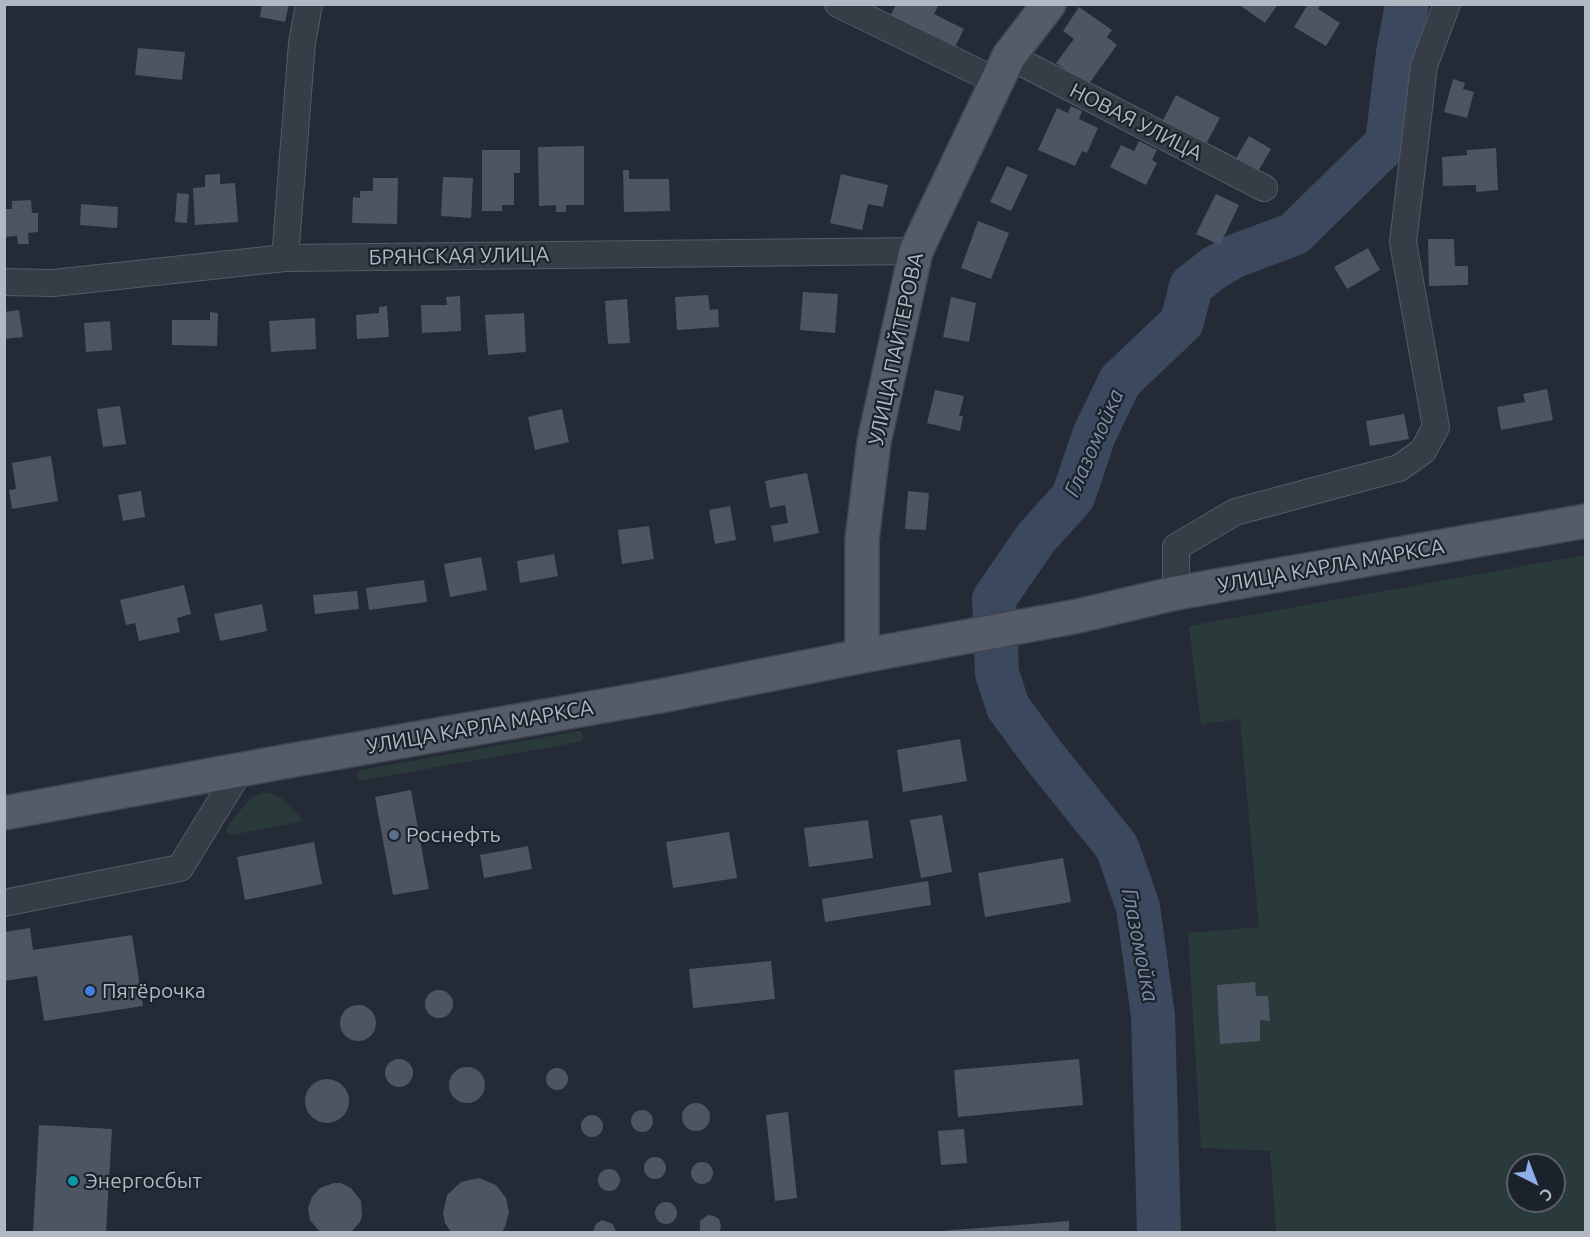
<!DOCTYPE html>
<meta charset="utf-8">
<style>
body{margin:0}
#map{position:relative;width:1590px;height:1237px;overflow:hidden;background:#242b36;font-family:Ubuntu,sans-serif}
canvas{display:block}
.frame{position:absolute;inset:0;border:6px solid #b2b8c3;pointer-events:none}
.north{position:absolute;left:1506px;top:1153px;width:60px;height:60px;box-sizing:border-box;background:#1c222b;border:2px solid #585e68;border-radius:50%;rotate:138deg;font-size:16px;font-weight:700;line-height:24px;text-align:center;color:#b2b8c3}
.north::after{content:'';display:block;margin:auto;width:21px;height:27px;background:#90aeea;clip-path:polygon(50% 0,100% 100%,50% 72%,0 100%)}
</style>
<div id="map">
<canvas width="1590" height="1237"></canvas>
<div class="frame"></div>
<div class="north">С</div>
</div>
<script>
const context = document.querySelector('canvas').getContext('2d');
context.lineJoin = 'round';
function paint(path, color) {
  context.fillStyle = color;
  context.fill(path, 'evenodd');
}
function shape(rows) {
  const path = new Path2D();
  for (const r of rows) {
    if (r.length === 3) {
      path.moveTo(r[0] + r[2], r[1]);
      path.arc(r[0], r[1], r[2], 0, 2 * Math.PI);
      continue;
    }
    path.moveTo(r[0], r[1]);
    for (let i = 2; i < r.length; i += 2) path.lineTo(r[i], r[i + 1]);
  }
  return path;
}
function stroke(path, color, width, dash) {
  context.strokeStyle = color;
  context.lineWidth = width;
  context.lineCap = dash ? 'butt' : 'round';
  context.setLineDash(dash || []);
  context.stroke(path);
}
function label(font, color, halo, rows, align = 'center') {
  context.font = font + ' Ubuntu,sans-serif';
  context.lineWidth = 4.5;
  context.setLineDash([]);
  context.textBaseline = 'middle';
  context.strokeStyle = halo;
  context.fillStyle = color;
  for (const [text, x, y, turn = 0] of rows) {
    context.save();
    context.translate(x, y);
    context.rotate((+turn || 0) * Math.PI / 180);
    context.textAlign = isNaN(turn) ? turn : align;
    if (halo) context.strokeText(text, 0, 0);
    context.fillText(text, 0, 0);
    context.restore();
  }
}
paint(shape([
 [1585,555,1585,1232,1276,1232,1270,1151,1201,1148,1188,933,1259,927,1240,719,1201,724,1189,626],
 [1518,1165,1554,1165,1554,1201,1518,1201],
 [579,731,583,733,583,739,579,742,364,780,358,779,356,775,361,770],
 [263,792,273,794,281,798,302,819,299,822,231,835,226,832,227,827,248,801,255,796]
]), '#2a3a3b');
stroke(shape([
 [1159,1232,1153,1016,1138,907,1117,847,1044,756,1008,707,997,673,994,599,1036,538,1073,497,1094,435,1120,381,1182,322,1191,286,1214,268,1235,256,1294,234,1387,143,1398,53,1407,4]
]), '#3b485d', 44);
paint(shape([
 [262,4,289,4,285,22,260,17],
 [896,4,939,4,934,14,964,29,954,49,890,17],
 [1238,4,1278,4,1265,23],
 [1308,4,1321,4,1318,9,1340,23,1326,46,1294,27],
 [1079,7,1112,30,1107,37,1117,45,1088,85,1056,63,1074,39,1063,31],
 [138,48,185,52,182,80,135,75],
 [1453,79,1465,83,1463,89,1474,92,1467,118,1444,112],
 [1176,95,1220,118,1206,144,1162,122],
 [1071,106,1082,111,1079,119,1098,128,1087,153,1082,151,1075,166,1038,150,1057,108,1068,113],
 [1249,136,1271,149,1256,175,1234,162],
 [1139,141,1157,150,1152,160,1157,163,1146,185,1110,167,1121,145,1134,151],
 [584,146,584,205,566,205,566,212,556,212,556,205,539,206,538,147],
 [1496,148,1498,190,1476,192,1476,185,1443,186,1442,157,1467,155,1467,150],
 [482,150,520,150,520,173,514,173,514,205,502,205,502,211,482,211],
 [1007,166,1028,175,1011,211,990,202],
 [623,170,629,170,629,179,669,179,670,211,624,212],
 [220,174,220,184,235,183,238,222,195,225,193,188,205,187,205,175],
 [841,174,888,185,883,207,868,204,862,230,830,223],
 [443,177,473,178,471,218,441,216],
 [373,178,398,178,397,224,352,223,353,197,360,198,360,191,373,191],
 [177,193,189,194,187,223,175,222],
 [1216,194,1239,205,1220,245,1196,234],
 [31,200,32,213,38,213,38,232,28,233,29,244,18,244,17,236,4,237,4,209,12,209,12,201],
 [81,204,118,207,117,228,80,225],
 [978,221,1009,233,991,279,961,268],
 [1428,239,1454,239,1455,266,1468,266,1468,285,1429,286],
 [1368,248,1380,270,1347,289,1334,267],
 [803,292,838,294,835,333,800,330],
 [708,295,710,310,718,309,719,327,677,330,675,297],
 [460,296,461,331,422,333,421,305,447,305,446,297],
 [951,297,976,303,969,342,943,337],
 [627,299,630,343,608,344,605,301],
 [387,306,389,337,357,339,356,315,379,313,379,307],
 [19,310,23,337,4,339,4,312],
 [210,312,218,313,217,346,172,345,172,320,210,320],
 [524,313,526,352,488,355,485,315],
 [315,318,316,349,271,352,269,321],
 [110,321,112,350,86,352,84,323],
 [1547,389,1553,420,1501,430,1497,407,1525,402,1523,394],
 [935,390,964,396,959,416,963,416,960,431,927,423],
 [120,406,126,444,103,447,97,409],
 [562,409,569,442,535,450,528,417],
 [1404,414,1409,439,1370,446,1366,421],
 [51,456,58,501,12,509,9,490,16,489,12,463],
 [807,473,819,533,774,542,771,526,788,523,785,505,770,508,765,481],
 [141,491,145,517,123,521,118,495],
 [908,491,929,493,926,530,905,529],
 [730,506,736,540,715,544,709,510],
 [649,526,654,559,622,564,618,530],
 [554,554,558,576,520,583,517,561],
 [481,557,487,590,450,597,444,564],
 [424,580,427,602,369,610,366,588],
 [184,585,191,614,177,618,180,632,139,641,135,623,126,625,120,600],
 [357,591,359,609,315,614,313,595],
 [262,604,267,631,220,641,214,614],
 [960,739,967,781,903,792,897,750],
 [411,790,429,889,393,895,375,797],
 [942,815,952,872,921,878,910,820],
 [868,820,873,858,809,867,804,828],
 [729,832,737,878,673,888,666,842],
 [314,842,322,884,245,900,237,857],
 [528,846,532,869,484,878,480,855],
 [1063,858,1071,902,985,917,978,873],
 [928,881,931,905,825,922,822,899],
 [30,928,33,950,132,935,143,1006,44,1021,37,976,4,981,4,932],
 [771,961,775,999,693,1008,689,969],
 [1255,982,1256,996,1268,996,1270,1021,1260,1020,1260,1041,1220,1044,1217,985],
 [439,1004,14],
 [358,1023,18],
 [399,1073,14],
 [1079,1059,1083,1105,958,1117,954,1070],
 [467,1085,18],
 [557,1079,11],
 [327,1101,22],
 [696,1117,14],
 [642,1121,11],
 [788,1112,797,1198,775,1201,766,1115],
 [592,1126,11],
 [39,1125,112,1129,106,1232,33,1232],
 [964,1129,967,1163,941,1165,938,1131],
 [655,1168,11],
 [702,1173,11],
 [609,1180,11],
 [479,1178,496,1185,506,1198,509,1212,505,1227,502,1232,451,1232,445,1223,443,1213,447,1195,461,1182],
 [334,1183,341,1183,351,1188,361,1201,362,1216,360,1222,351,1232,320,1232,310,1220,308,1208,312,1197,320,1188],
 [666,1213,11],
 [708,1215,714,1216,719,1219,721,1226,720,1232,700,1232,700,1221],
 [602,1220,613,1224,616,1232,593,1232,596,1224],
 [1069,1221,1069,1232,941,1232,941,1231]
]), '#4c5562');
const minor = shape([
 [838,4,998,82],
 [1009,56,1264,188],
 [285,258,302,43,309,4],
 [4,282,53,283,285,258,916,251],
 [1176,593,1176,547,1235,512,1399,468,1423,451,1436,427,1403,242,1424,66,1447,4],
 [4,903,180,868,240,770]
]);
const major = shape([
 [862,656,862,540,874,442,916,251,1009,56,1049,4],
 [4,813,288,761,660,696,862,656,1078,616,1176,593,1586,521]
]);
stroke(minor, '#555b65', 28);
stroke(major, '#404650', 36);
stroke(minor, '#373d47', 26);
stroke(major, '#555c67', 33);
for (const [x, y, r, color] of [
 [394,835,6,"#5c6f8a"],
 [90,991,6,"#3f7fe0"],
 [73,1181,6,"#0f9aa8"]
]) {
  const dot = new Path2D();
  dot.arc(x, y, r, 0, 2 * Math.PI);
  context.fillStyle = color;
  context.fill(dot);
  stroke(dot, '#1c222b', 2);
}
label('21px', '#b2b8c3', '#1c222b', [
 ["НОВАЯ УЛИЦА",1136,122,27],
 ["БРЯНСКАЯ УЛИЦА",459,256,-1],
 ["УЛИЦА ПАЙТЕРОВА",896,349,-78],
 ["УЛИЦА КАРЛА МАРКСА",1331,566,-10],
 ["УЛИЦА КАРЛА МАРКСА",480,727,-10]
]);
label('21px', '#b2b8c3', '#1c222b', [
 ["Роснефть",406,835],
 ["Пятёрочка",102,991],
 ["Энергосбыт",85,1181]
], 'left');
label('italic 22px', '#7d8ea8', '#1c222b', [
 ["Глазомойка",1094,443,-66],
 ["Глазомойка",1140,945,79]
]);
</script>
